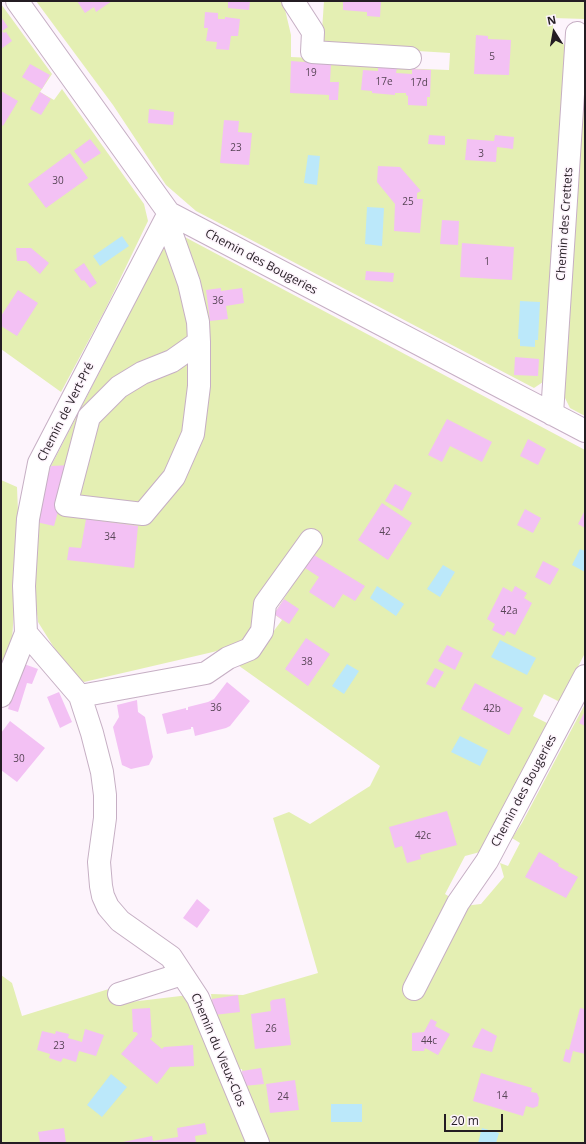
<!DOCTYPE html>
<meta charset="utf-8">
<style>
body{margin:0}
#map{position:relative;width:586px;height:1144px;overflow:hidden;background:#fdf4fc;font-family:"Open Sans",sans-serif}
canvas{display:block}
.frame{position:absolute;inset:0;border:2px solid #241c23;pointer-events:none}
.north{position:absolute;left:534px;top:12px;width:40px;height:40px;-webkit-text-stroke:3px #fdf4fc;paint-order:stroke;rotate:349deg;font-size:11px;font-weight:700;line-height:16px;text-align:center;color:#241c23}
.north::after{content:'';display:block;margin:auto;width:14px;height:18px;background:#241c23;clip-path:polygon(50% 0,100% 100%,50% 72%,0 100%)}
.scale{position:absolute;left:444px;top:1114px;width:59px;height:18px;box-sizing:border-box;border:2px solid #241c23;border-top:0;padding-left:5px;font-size:12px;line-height:14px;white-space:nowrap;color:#241c23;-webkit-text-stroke:3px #fdf4fc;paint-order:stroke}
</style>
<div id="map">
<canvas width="586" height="1144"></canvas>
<div class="frame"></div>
<div class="north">N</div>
<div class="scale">20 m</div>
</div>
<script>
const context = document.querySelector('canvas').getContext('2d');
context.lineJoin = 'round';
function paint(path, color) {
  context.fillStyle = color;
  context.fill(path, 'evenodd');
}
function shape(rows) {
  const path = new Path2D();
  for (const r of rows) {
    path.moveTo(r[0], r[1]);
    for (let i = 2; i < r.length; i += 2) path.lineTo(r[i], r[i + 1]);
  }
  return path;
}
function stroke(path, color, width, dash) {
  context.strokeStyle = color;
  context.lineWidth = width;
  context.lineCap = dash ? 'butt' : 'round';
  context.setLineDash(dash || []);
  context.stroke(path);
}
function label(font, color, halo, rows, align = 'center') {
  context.font = font + ' "Open Sans",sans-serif';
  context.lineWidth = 3;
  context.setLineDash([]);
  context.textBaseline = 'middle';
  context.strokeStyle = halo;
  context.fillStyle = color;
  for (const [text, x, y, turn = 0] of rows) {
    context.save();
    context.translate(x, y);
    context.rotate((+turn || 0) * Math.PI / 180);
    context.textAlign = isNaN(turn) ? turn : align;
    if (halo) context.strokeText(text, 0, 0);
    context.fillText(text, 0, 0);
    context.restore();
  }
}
paint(shape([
 [36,1,283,1,291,35,291,57,355,60,397,68,449,70,450,53,321,45,324,1,585,1,585,19,553,18,553,32,567,48,546,380,534,388,196,211,166,185,113,105],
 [1,4,52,74,40,92,54,100,62,89,144,204,148,221,106,308,61,392,1,349],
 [585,47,585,416,570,408,563,394],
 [181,235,585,450,585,653,560,702,544,694,533,716,547,723,480,852,465,856,445,894,464,906,481,904,504,877,500,863,508,866,520,843,512,838,522,823,585,704,585,1143,264,1143,244,1086,242,1069,234,1070,214,1016,211,994,243,995,318,973,273,818,289,812,310,824,370,786,380,766,235,663,264,644,282,620,274,614,322,539,309,530,252,635,245,643,213,652,84,682,68,670,38,622,35,597,36,522,38,507,51,466,166,243],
 [1,480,17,487,19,537,12,640,1,678],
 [1,975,12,983,22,1016,112,988,122,1003,189,995,248,1143,1,1143]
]), '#e4efb3');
paint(shape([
 [308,155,320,156,317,185,304,183],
 [367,207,384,208,382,246,365,244],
 [122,236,129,246,100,266,93,256],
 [520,301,540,302,538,340,535,340,535,347,520,346,520,339,518,339],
 [580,549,585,551,585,572,572,565],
 [443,565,455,572,440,597,427,589],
 [377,586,404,604,396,616,370,598],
 [500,640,536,658,527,675,491,657],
 [347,664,359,671,344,694,332,686],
 [460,736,488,750,480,766,451,752],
 [111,1074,127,1087,102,1117,87,1105],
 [331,1104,362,1104,362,1122,331,1122],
 [482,1128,499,1133,496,1143,478,1143]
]), '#bbe8fa');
paint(shape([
 [77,1,112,1,96,12,94,7,85,13],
 [228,1,250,1,249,10,228,8],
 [343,1,381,1,380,17,367,16,367,12,343,10],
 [205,12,218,13,218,19,225,19,225,17,240,19,238,36,231,36,229,50,216,49,217,42,206,41,208,28,204,28],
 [1,17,8,27,2,31,4,33,6,32,12,41,1,49],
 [476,35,488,36,488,39,511,40,509,75,474,74],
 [291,61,331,64,330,82,339,82,338,100,329,100,329,95,290,93],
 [30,64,50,75,42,89,22,77],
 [378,67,397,68,396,73,412,74,412,69,431,70,430,97,427,97,427,106,408,105,408,96,406,95,406,93,395,93,395,95,372,93,372,91,361,90,363,70,378,71],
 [1,91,18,101,3,126,2,125,1,128],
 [40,92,51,99,41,115,30,109],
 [149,109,174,112,173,125,148,123],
 [224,120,239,121,238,132,252,133,249,165,220,163],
 [429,135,445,136,445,145,428,144],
 [495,135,514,137,513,149,497,147,496,162,465,160,467,139,494,141],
 [90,139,101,153,84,164,74,151],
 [70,153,88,178,46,208,28,184],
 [378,166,400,167,421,191,417,193,417,199,423,199,420,233,394,231,395,204,377,182],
 [442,220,459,221,458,245,440,244],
 [462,243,514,247,512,280,460,277],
 [16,248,31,248,49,263,40,274,26,261,17,261],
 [84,263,97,283,90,288,84,280,82,281,74,270],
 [366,271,394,273,393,282,365,280],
 [221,288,221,291,242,288,244,303,226,306,228,319,210,321,206,290],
 [18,290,38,303,17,336,1,326,1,316],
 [515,357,539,359,538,376,514,375],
 [447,419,492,442,482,462,450,446,442,462,428,455],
 [528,439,546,449,538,465,520,456],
 [71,465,54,526,36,522,38,507,51,466],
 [395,484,412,493,402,511,385,501],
 [382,503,412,523,388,560,358,540],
 [525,509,541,518,533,533,517,525],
 [585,510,585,528,578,524],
 [86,519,138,526,134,568,67,560,69,547,81,548],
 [314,555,365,586,355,601,343,594,334,608,309,592,319,577,305,568],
 [543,561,559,569,550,585,535,577],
 [515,586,527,593,524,598,532,603,515,635,507,631,504,636,492,630,495,624,487,619,503,587,512,592],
 [284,599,299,609,289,624,274,614],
 [306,638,330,654,308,686,285,669],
 [447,645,463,653,455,670,438,661],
 [24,664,38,669,32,684,27,683,18,712,8,709,16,682],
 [435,668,444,672,435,688,426,684],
 [227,682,250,701,230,726,226,728,195,736,193,727,191,727,191,729,167,734,162,714,186,708,186,710,188,710,188,707,208,702,214,699],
 [475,683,523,708,509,735,461,709],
 [59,692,72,722,60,728,47,697],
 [137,700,138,712,145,717,153,757,149,765,131,769,122,765,113,727,119,717,117,705],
 [585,711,585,726,579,723],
 [10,721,45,748,17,782,1,770,1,733],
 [447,811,457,845,420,855,421,859,407,863,402,846,395,848,389,827],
 [539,852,559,864,558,866,578,877,566,898,525,877],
 [197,899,210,910,197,928,183,918],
 [238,995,240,1012,214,1015,212,999],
 [285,998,291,1045,255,1049,251,1014,271,1011,270,1002,272,1000],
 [150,1008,152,1037,150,1039,162,1049,164,1047,193,1045,194,1066,170,1067,157,1084,121,1054,138,1034,136,1032,133,1032,132,1009],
 [580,1008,585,1009,585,1054,573,1051,570,1063,563,1061,566,1049,569,1050],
 [431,1019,437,1022,435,1026,450,1034,438,1055,425,1048,424,1051,412,1051,412,1033,424,1032],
 [482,1028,497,1036,492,1052,472,1047],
 [85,1029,104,1035,96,1056,79,1051,76,1062,63,1058,61,1062,49,1058,50,1054,37,1050,42,1031,55,1034,56,1031,69,1034,68,1038,82,1042],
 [261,1068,264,1084,244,1086,242,1071],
 [481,1073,532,1088,531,1092,537,1093,539,1098,538,1106,533,1108,526,1106,523,1116,473,1101],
 [295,1080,299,1110,270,1113,266,1084],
 [205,1123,207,1134,195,1136,196,1143,118,1143,152,1136,153,1141,178,1137,177,1128],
 [64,1128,66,1143,40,1143,38,1132]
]), '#f3c1f4');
const minor = shape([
 [17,1,169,213,585,431],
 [293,1,313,32,312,52,410,58],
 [169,213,172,235,189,283,198,322,199,342,199,386,193,434,174,477,143,514,66,505,89,417,119,387,142,373,172,361,199,342],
 [552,414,577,33],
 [26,633,80,696,92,733,102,772,105,795,105,818,99,862,101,886,103,896,108,907,120,921,171,957,198,998,258,1143],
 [1,696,26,633,24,586,28,519,39,463,169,213],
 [80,696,206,673,228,658,250,649,262,631,265,604,311,540],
 [414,989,458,903,487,861,585,676],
 [119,994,182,974]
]);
stroke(minor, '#c6afc4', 24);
stroke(minor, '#fff', 22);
label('10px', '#584557', null, [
 ["5",492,57],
 ["19",311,73],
 ["17e",384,82],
 ["17d",419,83],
 ["23",236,148],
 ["3",481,154],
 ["30",58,181],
 ["25",408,202],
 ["1",487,262],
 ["36",218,301],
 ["42",385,532],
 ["34",110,537],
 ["42a",509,611],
 ["38",307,662],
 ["36",216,708],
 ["42b",492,709],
 ["30",19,759],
 ["42c",423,836],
 ["26",271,1029],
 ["44c",429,1041],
 ["23",59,1046],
 ["14",502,1096],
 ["24",283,1097]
]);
label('12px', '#241c23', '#fdf4fc', [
 ["Chemin des Crettets",565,224,-86],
 ["Chemin des Bougeries",261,262,28],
 ["Chemin de Vert-Pré",66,412,-63],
 ["Chemin des Bougeries",524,791,-62],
 ["Chemin du Vieux-Clos",218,1050,67]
]);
</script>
